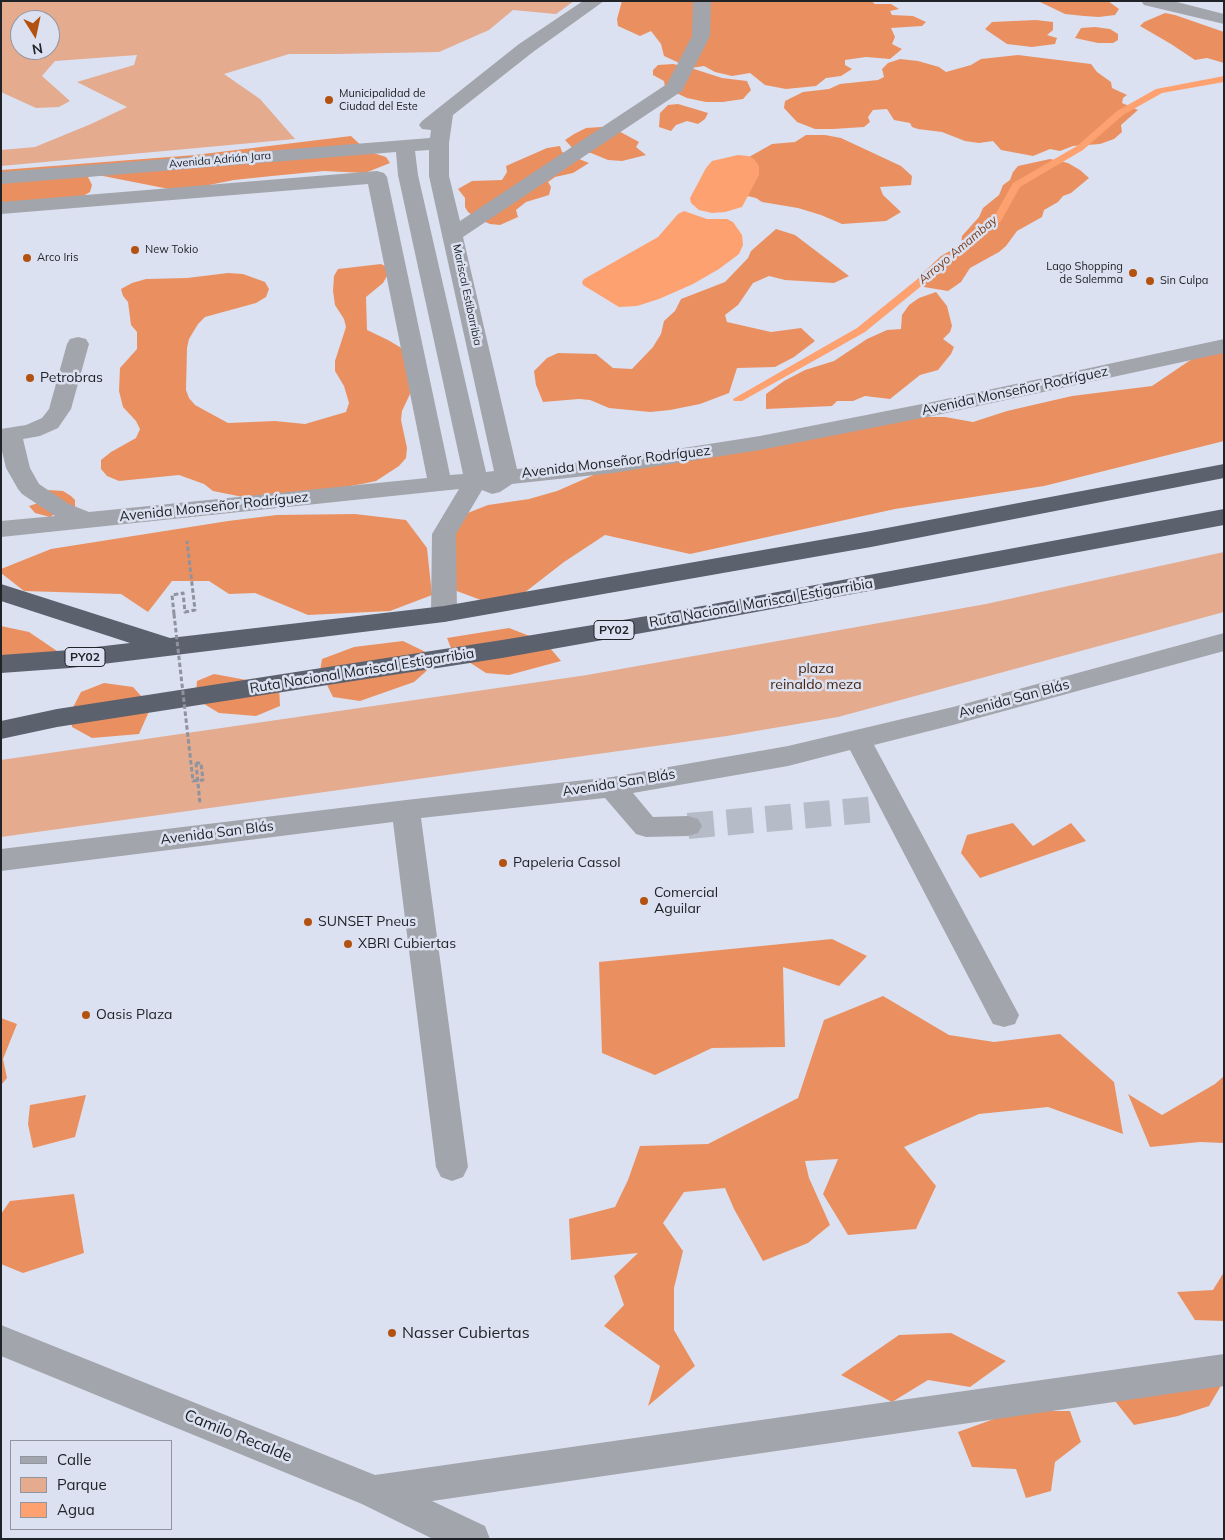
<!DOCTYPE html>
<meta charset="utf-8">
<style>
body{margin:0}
#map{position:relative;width:1225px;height:1540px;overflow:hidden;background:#dbe1f0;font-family:Mulish,sans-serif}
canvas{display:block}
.frame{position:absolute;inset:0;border:2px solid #202328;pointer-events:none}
.legend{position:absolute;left:10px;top:1440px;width:162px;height:90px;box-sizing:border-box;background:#dbe1f0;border:1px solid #9095a0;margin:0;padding:6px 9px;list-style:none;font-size:15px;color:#202328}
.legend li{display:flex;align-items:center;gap:10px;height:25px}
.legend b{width:25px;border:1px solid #9095a0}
.north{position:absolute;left:10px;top:10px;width:50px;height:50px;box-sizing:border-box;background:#dbe1f0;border:1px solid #9095a0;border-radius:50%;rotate:170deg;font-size:14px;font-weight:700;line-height:20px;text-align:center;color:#202328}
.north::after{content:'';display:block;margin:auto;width:18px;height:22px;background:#b35210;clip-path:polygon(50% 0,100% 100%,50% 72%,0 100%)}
</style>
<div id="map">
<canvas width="1225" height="1540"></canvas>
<div class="frame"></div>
<ul class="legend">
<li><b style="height:6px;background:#a3a5ac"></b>Calle</li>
<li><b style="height:14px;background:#e4ab8f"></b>Parque</li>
<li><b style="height:14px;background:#fda171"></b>Agua</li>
</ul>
<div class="north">N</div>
</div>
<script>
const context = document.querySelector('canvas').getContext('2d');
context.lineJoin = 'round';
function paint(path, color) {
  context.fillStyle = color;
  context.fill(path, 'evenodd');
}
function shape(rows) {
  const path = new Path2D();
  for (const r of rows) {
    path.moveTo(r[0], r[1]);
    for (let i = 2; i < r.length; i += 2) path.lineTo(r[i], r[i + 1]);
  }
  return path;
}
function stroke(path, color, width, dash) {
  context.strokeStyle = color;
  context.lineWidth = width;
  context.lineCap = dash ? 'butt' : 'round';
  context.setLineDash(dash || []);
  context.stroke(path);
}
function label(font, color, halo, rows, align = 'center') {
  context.font = font + ' Mulish,sans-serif';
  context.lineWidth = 5;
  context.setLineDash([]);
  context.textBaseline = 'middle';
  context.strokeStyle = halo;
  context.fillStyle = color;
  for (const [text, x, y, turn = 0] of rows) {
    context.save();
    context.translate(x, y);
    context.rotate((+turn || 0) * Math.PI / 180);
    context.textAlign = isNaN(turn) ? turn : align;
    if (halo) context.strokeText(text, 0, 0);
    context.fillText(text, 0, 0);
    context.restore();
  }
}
paint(shape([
 [1,1,574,1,556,14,513,10,489,30,439,52,337,54,289,54,224,74,260,99,295,139,1,166,1,150,35,147,91,124,127,107,77,82,134,65,137,55,55,61,42,76,70,101,59,107,36,108,1,92],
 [20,20,50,20,50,50,20,50],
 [1224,552,1224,612,838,717,727,736,1,837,1,760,587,675,986,604]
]), '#e4ab8f');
paint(shape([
 [622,1,871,1,875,4,891,4,899,9,890,11,892,15,913,16,926,22,922,26,891,28,895,37,892,44,902,49,890,59,866,57,845,60,845,65,852,69,841,76,826,78,816,86,786,89,765,85,750,73,732,76,715,72,704,66,691,68,722,78,747,81,751,90,743,99,723,102,706,102,687,98,674,92,665,87,664,81,653,75,653,70,658,65,673,64,688,67,664,56,661,44,651,31,640,36,618,26,617,19],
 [1038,1,1108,1,1119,9,1115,15,1099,17,1084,16,1065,14],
 [1165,13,1175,15,1224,32,1224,63,1207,58,1195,60,1171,44,1140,26,1144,22],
 [1036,20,1053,22,1053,30,1047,35,1057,38,1055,44,1032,47,1007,44,985,29,992,22],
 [1095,27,1110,29,1118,34,1118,40,1113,43,1098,43,1075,38,1081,28],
 [1018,55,1091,64,1097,72,1111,82,1112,88,1127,95,1123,98,1122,103,1138,110,1121,125,1122,132,1114,139,1100,144,1073,146,1060,151,1050,149,1033,156,1001,150,993,141,979,143,965,141,942,132,918,129,912,127,910,123,894,120,887,109,873,110,868,117,870,122,864,127,833,129,815,129,797,122,784,108,785,101,803,92,829,89,840,84,878,80,884,77,882,69,888,63,900,59,918,61,939,67,946,72,971,65,981,59],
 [678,104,695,109,708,113,705,119,698,124,687,121,676,125,671,131,659,127,660,113,668,105],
 [601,127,613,128,639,142,636,147,646,155,622,161,608,160,591,153,576,152,565,140,574,134,586,128],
 [806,135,825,135,841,138,901,166,912,176,911,185,880,187,883,195,901,212,886,221,842,224,821,215,798,208,762,202,756,198,743,195,749,157,772,144,795,142],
 [351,136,367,151,386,157,390,163,365,173,324,171,272,176,234,180,204,186,174,190,98,175,88,177,92,185,90,192,78,199,1,212,1,170,195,155],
 [560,146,562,152,589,163,573,173,555,177,548,182,551,187,549,195,526,202,516,210,518,217,500,225,490,224,476,218,468,212,465,207,465,198,458,189,472,181,502,180,507,172,506,166,547,148],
 [1050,159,1068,163,1080,170,1089,178,1071,193,1063,196,1058,202,1044,210,1042,217,1017,231,1006,246,999,252,970,268,961,282,948,291,924,287,920,278,923,273,941,256,961,245,962,236,979,217,983,208,999,195,1003,185,1010,180,1013,172,1018,166],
 [776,229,795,235,849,276,834,283,785,280,769,276,753,283,738,305,725,315,727,322,771,332,801,328,815,341,794,357,775,367,737,368,729,393,700,404,670,410,650,412,609,408,590,400,579,399,543,402,536,385,534,371,547,358,558,353,596,354,613,368,632,369,653,347,661,334,664,321,675,311,681,299,725,282,748,258,751,251],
 [381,264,391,269,383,283,366,297,367,330,388,340,408,352,410,394,402,411,401,420,407,448,406,458,399,466,376,481,362,484,320,491,243,497,213,491,204,484,179,475,119,481,107,476,101,469,101,460,111,452,136,438,140,429,136,421,123,407,119,391,120,368,137,349,137,332,131,325,128,302,123,296,121,289,132,283,146,279,187,278,228,273,243,274,265,282,269,289,266,297,256,303,205,317,198,324,189,339,187,348,186,390,189,398,195,405,228,423,275,421,305,424,346,412,349,403,344,386,335,371,335,361,346,327,344,319,335,305,333,291,334,276,338,269],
 [936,292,947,306,952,326,950,332,943,339,954,347,951,354,938,370,920,375,890,399,865,396,853,401,837,401,832,406,766,409,766,394,784,381,805,370,834,361,867,339,887,330,901,329,902,315,909,305,919,298],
 [1224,343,1224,441,1044,486,895,509,690,554,605,535,564,562,524,593,481,600,454,590,455,518,488,505,529,499,557,491,605,470,896,417,945,417,973,422,1007,411,1072,396,1152,386,1189,361],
 [48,490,63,491,71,496,75,500,75,507,58,512,50,517,35,513,29,506,38,503],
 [355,514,406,520,427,548,432,595,390,611,308,615,255,593,229,594,209,581,172,581,148,612,121,594,24,591,1,573,1,569,51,549,228,521,277,515],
 [1,626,29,632,60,653,1,667],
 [509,628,545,642,561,661,509,675,486,673,452,651,447,638],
 [403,641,440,659,414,682,360,701,333,697,320,671,322,659,354,647],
 [214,674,279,686,280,706,256,716,219,713,199,701,196,693,197,681],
 [104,683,133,687,151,707,139,734,92,738,72,727,70,713,81,692],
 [1013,823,1033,846,1071,823,1086,841,980,878,961,853,967,835],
 [832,939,867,956,839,986,783,967,785,1047,712,1048,655,1075,602,1053,599,962],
 [883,996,949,1035,994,1042,1060,1034,1114,1082,1123,1134,1048,1107,979,1114,904,1147,936,1186,916,1229,848,1235,823,1194,838,1159,805,1161,809,1178,830,1225,808,1243,763,1261,734,1209,725,1188,684,1192,663,1223,683,1251,674,1288,674,1330,695,1366,648,1406,660,1366,604,1326,624,1305,614,1276,638,1253,571,1260,569,1219,615,1207,628,1180,640,1146,708,1144,798,1098,824,1020],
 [1,1018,17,1024,3,1059,7,1078,1,1085],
 [1224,1076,1224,1143,1200,1142,1150,1147,1128,1094,1162,1115,1215,1084],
 [86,1095,75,1137,33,1148,28,1124,30,1105],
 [74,1194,84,1253,23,1273,1,1264,1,1214,10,1201],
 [1224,1272,1224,1321,1195,1320,1177,1292,1213,1290],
 [951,1333,1006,1361,970,1387,928,1380,892,1402,841,1375,899,1335],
 [1222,1384,1209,1406,1178,1416,1134,1425,1115,1401],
 [1016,1411,1070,1411,1081,1442,1055,1462,1051,1491,1026,1498,1016,1469,972,1467,958,1432]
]), '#ea9060');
paint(shape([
 [738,155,748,156,754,159,759,166,759,175,742,207,725,212,712,213,699,210,691,203,690,198,706,168,712,161],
 [684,211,707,219,727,219,733,222,742,235,743,245,739,254,719,269,693,284,659,299,637,306,619,307,583,285,582,282,584,279,658,237,678,214]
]), '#fda171');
paint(shape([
 [1224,76,1224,82,1162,93,1123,115,1083,150,1020,187,1001,221,865,332,742,401,734,401,733,399,857,328,994,217,1013,183,1077,146,1117,111,1156,89,1224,76]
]), '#fda171');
stroke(shape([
 [688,826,877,809]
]), '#b6bbc8', 26, [26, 13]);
stroke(shape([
 [174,614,172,595,183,593,185,612,195,610,187,541],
 [196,763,200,804]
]), '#8e939e', 3, [4.5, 2.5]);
paint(shape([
 [583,1,604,1,533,52,453,115,449,143,449,176,460,221,667,84,692,36,693,1,711,1,710,36,682,91,463,237,517,469,613,459,760,436,932,402,1224,339,1224,353,932,416,760,450,613,473,512,484,500,492,492,494,482,490,456,534,457,614,453,620,444,622,435,620,431,614,432,534,459,489,1,537,1,521,55,516,22,494,18,489,6,468,1,447,1,429,26,425,42,418,49,409,67,344,70,339,78,337,86,339,89,344,71,409,58,428,40,436,23,439,30,468,39,484,69,504,89,512,427,478,368,184,1,214,1,202,377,171,384,173,387,177,450,475,463,474,398,175,396,152,1,184,1,172,430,138,431,130,422,129,419,125,422,121,519,44,583,1],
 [429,150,429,176,494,471,486,472,418,175,415,151,429,150],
 [1141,1,1173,1,1224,14,1224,24,1144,5,1141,1],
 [1224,633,1224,651,953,725,874,745,1019,1015,1015,1024,1004,1027,993,1024,850,750,788,766,633,793,653,817,688,816,698,819,702,826,698,833,688,836,646,837,636,834,605,798,421,818,468,1167,463,1177,452,1181,441,1177,436,1167,393,822,1,871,1,849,406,800,612,777,788,746,953,707,1224,633],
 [1,1325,375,1475,1224,1354,1224,1386,432,1501,485,1526,490,1539,433,1539,362,1504,1,1356,1,1325]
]), '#a3a5ac');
paint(shape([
 [1224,464,1224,478,871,547,444,622,70,668,1,673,1,655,70,650,130,643,1,601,1,584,170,638,444,606,871,531,1224,464],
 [1224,509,1224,525,659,630,502,658,57,727,1,739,1,721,57,709,502,640,659,614,1224,509]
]), '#5c616e');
stroke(shape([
 [174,614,193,781,203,780,201,763,196,763]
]), '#8e939e', 3, [4.5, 2.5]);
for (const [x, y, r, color] of [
 [329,100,5,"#b35210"],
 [135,250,5,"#b35210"],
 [27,258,5,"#b35210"],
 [1133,273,5,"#b35210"],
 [1150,281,5,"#b35210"],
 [30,378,5,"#b35210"],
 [503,863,5,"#b35210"],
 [644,901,5,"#b35210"],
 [308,922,5,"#b35210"],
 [348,944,5,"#b35210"],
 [86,1015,5,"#b35210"],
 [392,1333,5,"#b35210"]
]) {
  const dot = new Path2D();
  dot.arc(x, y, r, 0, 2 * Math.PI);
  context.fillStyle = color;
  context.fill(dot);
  stroke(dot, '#dbe1f0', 2);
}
label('11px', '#202328', '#dbe1f0', [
 ["Municipalidad de",339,94],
 ["Ciudad del Este",339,107],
 ["New Tokio",145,250],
 ["Arco Iris",37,258],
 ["Lago Shopping",1123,267,"right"],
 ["de Salemma",1123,280,"right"],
 ["Sin Culpa",1160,281]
], 'left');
label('11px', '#202328', '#dbe1f0', [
 ["Avenida Adrián Jara",220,160,-5],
 ["Mariscal Estibarribia",467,295,78]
]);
label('italic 12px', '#7b401f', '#dbe1f0', [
 ["Arroyo Amambay",958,250,-40]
]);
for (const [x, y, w] of [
 [614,630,40],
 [85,657,40]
]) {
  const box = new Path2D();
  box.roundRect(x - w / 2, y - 9.5, w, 19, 4);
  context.fillStyle = '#dbe1f0';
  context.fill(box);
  stroke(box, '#202328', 1);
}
label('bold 12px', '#202328', null, [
 ["PY02",614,630],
 ["PY02",85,657]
]);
label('14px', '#202328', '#dbe1f0', [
 ["Petrobras",40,378],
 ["Papeleria Cassol",513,863],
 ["Comercial",654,893],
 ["Aguilar",654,909],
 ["SUNSET Pneus",318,922],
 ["XBRI Cubiertas",358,944],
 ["Oasis Plaza",96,1015]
], 'left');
label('14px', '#202328', '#dbe1f0', [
 ["Avenida Monseñor Rodríguez",1015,391,-12],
 ["Avenida Monseñor Rodríguez",616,462,-7],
 ["Avenida Monseñor Rodríguez",214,507,-6],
 ["Ruta Nacional Mariscal Estigarribia",761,603,-10],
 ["Ruta Nacional Mariscal Estigarribia",362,671,-9],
 ["Avenida San Blás",1014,699,-15],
 ["Avenida San Blás",619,783,-9],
 ["Avenida San Blás",217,833,-7]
]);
label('14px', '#421e0a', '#dbe1f0', [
 ["plaza",816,669],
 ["reinaldo meza",816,685]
]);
label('16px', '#202328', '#dbe1f0', [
 ["Nasser Cubiertas",402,1333]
], 'left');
label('16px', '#202328', '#dbe1f0', [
 ["Camilo Recalde",238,1436,22]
]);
</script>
